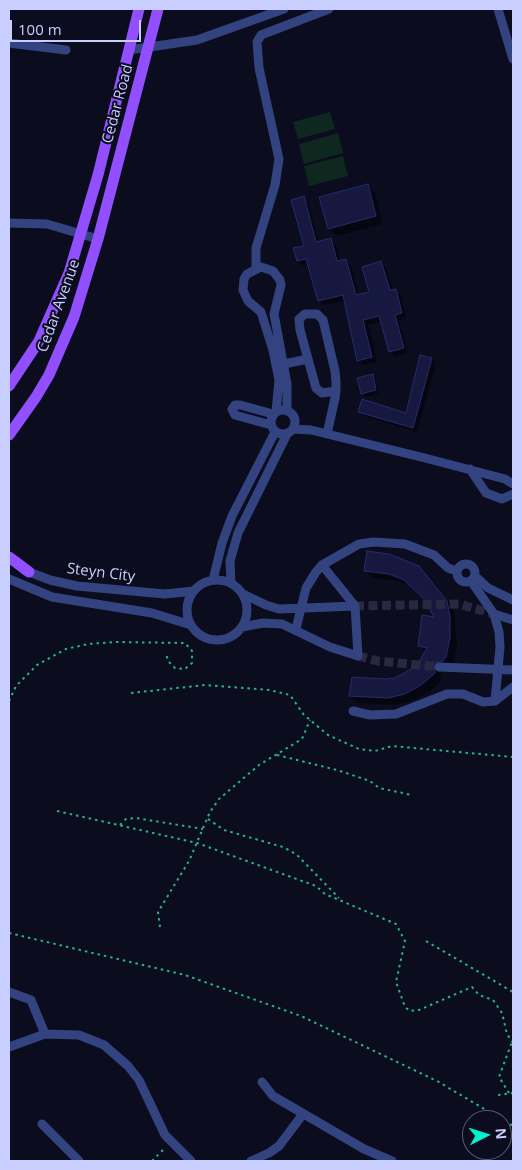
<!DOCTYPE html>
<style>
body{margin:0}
#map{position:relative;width:522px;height:1170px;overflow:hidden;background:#0b0c1e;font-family:"Open Sans",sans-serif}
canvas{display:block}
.frame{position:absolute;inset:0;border:10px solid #c8cfff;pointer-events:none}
.north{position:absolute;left:462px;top:1110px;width:50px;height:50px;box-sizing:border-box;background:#0b0c1e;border:1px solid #575a78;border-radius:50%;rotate:85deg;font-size:14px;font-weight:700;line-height:20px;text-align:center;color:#c8cfff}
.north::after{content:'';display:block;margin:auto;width:18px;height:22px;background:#00f3ce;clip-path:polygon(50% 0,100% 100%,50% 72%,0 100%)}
.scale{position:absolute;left:10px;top:20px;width:131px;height:22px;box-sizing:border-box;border:2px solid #c8cfff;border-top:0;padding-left:6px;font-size:15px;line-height:18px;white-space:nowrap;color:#c8cfff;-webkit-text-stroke:4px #0b0c1e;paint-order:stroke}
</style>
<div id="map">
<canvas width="522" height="1170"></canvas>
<div class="frame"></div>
<div class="north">N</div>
<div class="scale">100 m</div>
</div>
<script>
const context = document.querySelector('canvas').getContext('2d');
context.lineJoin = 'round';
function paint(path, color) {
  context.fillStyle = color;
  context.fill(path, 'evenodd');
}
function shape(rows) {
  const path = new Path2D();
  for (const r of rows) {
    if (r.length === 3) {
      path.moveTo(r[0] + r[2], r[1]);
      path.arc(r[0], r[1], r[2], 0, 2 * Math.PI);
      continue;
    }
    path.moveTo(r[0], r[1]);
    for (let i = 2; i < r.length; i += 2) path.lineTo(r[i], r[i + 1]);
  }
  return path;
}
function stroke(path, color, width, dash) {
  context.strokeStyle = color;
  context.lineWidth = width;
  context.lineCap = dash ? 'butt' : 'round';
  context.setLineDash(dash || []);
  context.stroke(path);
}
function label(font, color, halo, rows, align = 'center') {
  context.font = font + ' "Open Sans",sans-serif';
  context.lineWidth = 4;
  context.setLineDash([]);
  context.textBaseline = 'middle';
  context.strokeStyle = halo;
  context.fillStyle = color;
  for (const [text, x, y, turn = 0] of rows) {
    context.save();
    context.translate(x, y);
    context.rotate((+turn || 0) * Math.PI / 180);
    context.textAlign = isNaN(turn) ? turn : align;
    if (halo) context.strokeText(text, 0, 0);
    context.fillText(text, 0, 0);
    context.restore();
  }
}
paint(shape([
 [330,112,335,129,298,139,293,122],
 [338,133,343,153,304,164,299,144],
 [343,156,348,176,309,186,304,166]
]), '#0e2820');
paint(shape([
 [367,186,375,193,383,224,336,236,329,228],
 [303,198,308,203,319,243,331,240,336,245,341,262,346,260,351,266,359,296,371,293,380,262,386,268,393,291,395,290,401,295,406,319,399,320,408,353,395,357,390,351,382,321,368,325,377,362,363,365,358,360,346,301,324,305,319,300,309,264,303,266,298,261,295,249,305,247],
 [432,359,436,364,417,432,364,416,360,411,407,414],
 [372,375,376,379,379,393,366,397,362,393],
 [388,555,405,560,434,583,454,610,457,646,453,665,441,670,440,676,442,680,429,692,412,701,396,705,358,703,350,696,385,680,395,679,412,670,421,660,426,652,419,646,436,618,425,599,413,587,398,581,373,578,366,571]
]), '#0007');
const building = shape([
 [368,184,376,216,328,229,319,197,368,184],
 [304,196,316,242,331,238,337,261,346,259,356,295,369,292,362,267,381,261,390,290,396,289,402,313,395,315,404,348,389,352,379,316,363,320,372,357,357,361,343,295,318,301,306,259,297,261,293,248,304,246,291,200,304,196],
 [420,355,432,358,413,428,358,412,362,399,406,413,420,355],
 [373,374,376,390,361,394,357,378,373,374],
 [367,551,389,554,419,566,447,601,450,617,450,638,446,657,443,661,434,663,435,673,421,685,405,694,388,698,349,696,352,677,385,679,395,678,411,669,420,660,427,648,418,646,422,615,434,617,424,599,404,580,389,574,364,571,367,551]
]);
paint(building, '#161840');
stroke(building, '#272b6d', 1);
stroke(shape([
 [355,606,459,604,494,614],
 [358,656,378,661,439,667]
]), '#272940', 9, [9, 4.5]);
stroke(shape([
 [131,693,205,685,269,690,290,695,304,715,328,735,359,749,375,751,392,746,513,757],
 [9,701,16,686,37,665,66,649,88,644,115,642,185,643,192,651,192,663,185,669,175,668,168,661,166,653],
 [277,755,337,770,370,781,379,788,412,795],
 [57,811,197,843,316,886,325,894,396,924,405,941,396,982,405,1007,410,1011,419,1010,472,987,479,995,493,1000,502,1013,507,1034,513,1043],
 [208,819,224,830,283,847,296,854,339,898],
 [120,825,126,819,136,818,203,829],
 [160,927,158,912,189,861,210,812,219,799,259,765,302,739,310,720],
 [9,933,185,975,301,1016,437,1081,513,1126],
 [426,941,513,992],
 [509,1093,499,1077,513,1039],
 [498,1095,513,1093],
 [152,1161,165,1148]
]), '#27b388', 2, [2.5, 4]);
stroke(shape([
 [498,9,513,59],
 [9,43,66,50],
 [129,50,197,40,284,9],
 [9,223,47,224,98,239],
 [256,268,256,248,275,185,279,159,259,68,257,42,261,35,329,9],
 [284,364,308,359],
 [283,422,12],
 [276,412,279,380,273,350,261,312,248,301,243,290,244,279,247,274,261,267,273,271,280,280,281,285,274,314,287,384,287,411],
 [271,425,235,415,232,409,235,405,240,405,273,414],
 [293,429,311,430,425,458,505,479,513,484],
 [327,434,335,398,336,391,336,382,335,371,323,320,317,314,305,314,299,319,300,330,316,388,322,393,336,391],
 [470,469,486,493,502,499,513,494],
 [466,573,9],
 [24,570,50,580,77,586,165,594,194,591],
 [475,576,488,588,513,600],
 [9,579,52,597,152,613,191,625],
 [213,580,222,543,232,516,275,432],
 [217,610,30],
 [471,581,494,614,499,632,500,647,495,701],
 [231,583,230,561,238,533,287,434],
 [243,594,266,605,279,609,355,606],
 [494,614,513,620],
 [242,627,263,623,282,624,330,647,358,656,355,606,322,565],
 [296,629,306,588,316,572,322,565,359,544,374,542,405,544,434,555,448,568,457,571],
 [439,667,513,670],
 [353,711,370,715,396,714,447,694,463,694,483,702,495,701,513,687],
 [9,992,31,1000,45,1034],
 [9,1047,45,1034,79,1035,104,1045,128,1066,139,1080,165,1135,191,1161],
 [262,1082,273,1096,364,1149,392,1161],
 [42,1124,79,1161],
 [251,1161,269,1153,279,1146,303,1114]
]), '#33437f', 9);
stroke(shape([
 [9,386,39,341,69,273,98,175,139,9],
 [9,435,36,397,49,375,74,317,98,239,158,9],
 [9,557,29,572]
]), '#914fff', 11);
label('15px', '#c8cfff', '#0b0c1e', [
 ["Cedar Road",118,104,-75],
 ["Cedar Avenue",59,306,-70],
 ["Steyn City",101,573,7]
]);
</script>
